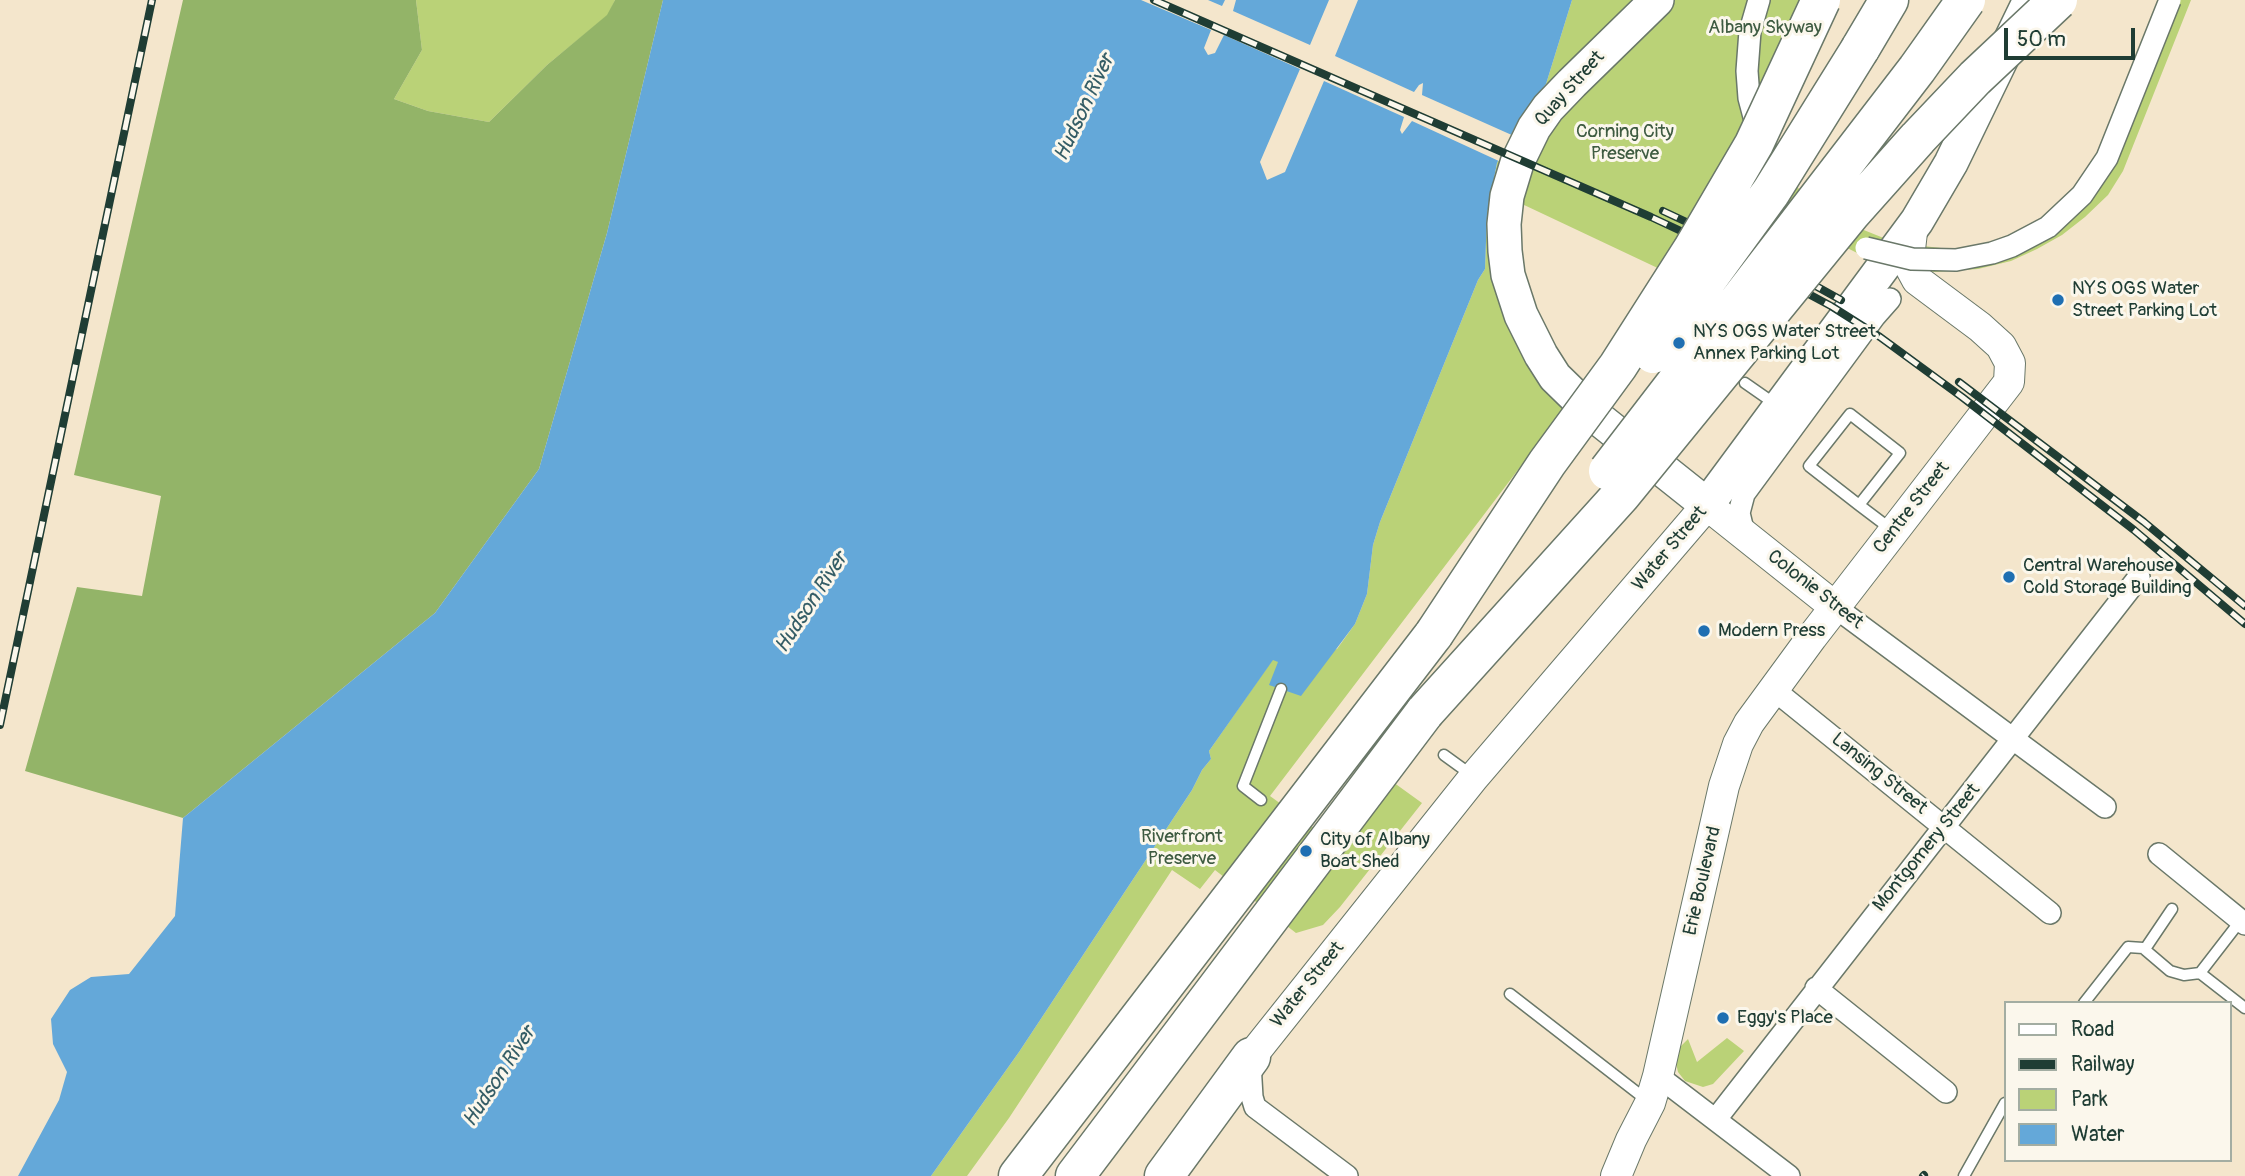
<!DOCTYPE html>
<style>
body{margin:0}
#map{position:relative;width:2245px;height:1176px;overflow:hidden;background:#f4e6cc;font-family:Pangolin,sans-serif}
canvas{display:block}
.legend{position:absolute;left:2004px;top:1001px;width:228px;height:161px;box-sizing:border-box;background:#fbf7ec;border:2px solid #a3ada2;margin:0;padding:9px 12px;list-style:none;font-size:21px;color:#1f3d34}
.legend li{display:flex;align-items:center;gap:14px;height:35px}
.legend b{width:35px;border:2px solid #a3ada2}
.scale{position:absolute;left:2004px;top:28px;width:131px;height:32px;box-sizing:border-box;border:4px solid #1f3d34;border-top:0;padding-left:9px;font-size:21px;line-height:24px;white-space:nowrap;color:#1f3d34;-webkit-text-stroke:5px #fbf7ec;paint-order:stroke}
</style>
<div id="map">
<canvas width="2245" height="1176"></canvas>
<ul class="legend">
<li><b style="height:9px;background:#fff"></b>Road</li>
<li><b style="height:9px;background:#1f3d34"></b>Railway</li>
<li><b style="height:19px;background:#bad277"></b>Park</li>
<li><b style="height:19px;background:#64a8d9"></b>Water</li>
</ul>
<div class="scale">50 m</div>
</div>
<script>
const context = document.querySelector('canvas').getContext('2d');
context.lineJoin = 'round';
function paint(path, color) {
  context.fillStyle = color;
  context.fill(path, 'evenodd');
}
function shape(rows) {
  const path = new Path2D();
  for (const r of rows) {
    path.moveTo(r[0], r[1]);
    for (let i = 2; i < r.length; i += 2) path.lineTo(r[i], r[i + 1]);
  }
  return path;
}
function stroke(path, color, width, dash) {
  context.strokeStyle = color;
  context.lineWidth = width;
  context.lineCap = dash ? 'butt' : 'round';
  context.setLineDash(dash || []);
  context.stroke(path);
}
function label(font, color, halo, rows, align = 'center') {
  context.font = font + ' Pangolin,sans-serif';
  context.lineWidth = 6;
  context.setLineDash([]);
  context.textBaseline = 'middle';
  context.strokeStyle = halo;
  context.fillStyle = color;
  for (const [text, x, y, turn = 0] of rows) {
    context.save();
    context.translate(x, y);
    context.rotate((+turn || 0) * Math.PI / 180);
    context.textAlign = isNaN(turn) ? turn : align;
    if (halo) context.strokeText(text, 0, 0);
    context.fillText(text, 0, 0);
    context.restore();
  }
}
paint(shape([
 [416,0,615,0,608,15,547,65,489,122,428,111,394,99,422,50],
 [1572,0,1807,0,1772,140,1780,162,1799,189,1824,214,1896,243,1950,249,1982,245,2004,239,2051,214,2093,174,2166,0,2191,0,2123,171,2108,195,2085,217,2062,235,2037,249,2011,261,1978,269,1934,272,1905,268,1863,256,1810,229,1782,204,1760,170,1664,271,1522,204,1516,244,1537,323,1581,387,1270,796,1336,844,1386,777,1422,803,1340,907,1323,925,1296,933,1215,870,1200,889,1172,870,1009,1118,967,1176,931,1176,1019,1052,1192,790,1202,770,1211,759,1209,751,1273,659,1279,662,1337,649,1355,624,1367,594,1373,545,1380,522,1478,280,1485,269,1487,214,1497,163,1517,123,1546,84],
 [1727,1038,1744,1051,1713,1084,1703,1087,1685,1081,1678,1072,1675,1059,1679,1048,1688,1039,1697,1062]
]), '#bad277');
paint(shape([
 [183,0,416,0,422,50,394,99,428,111,489,122,547,65,607,15,615,0,663,0,607,233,539,469,435,613,183,818,25,771,77,587,142,596,161,496,74,475]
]), '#93b468');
paint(shape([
 [663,0,1572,0,1546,84,1517,123,1497,163,1487,214,1485,269,1478,280,1380,522,1373,545,1367,594,1355,624,1301,696,1269,685,1278,662,1273,660,1209,751,1211,759,1202,770,1192,790,1019,1052,931,1176,18,1176,59,1100,67,1072,53,1044,51,1019,70,990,91,977,129,974,175,916,183,818,435,613,539,469,607,233]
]), '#64a8d9');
paint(shape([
 [1141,0,1208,0,1222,6,1225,0,1236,0,1233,11,1310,45,1329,0,1358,0,1335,56,1414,92,1419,85,1423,83,1422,95,1514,136,1501,162,1412,121,1402,134,1400,130,1404,117,1324,81,1285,172,1267,180,1260,162,1300,69,1224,35,1215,53,1208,55,1204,48,1211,30]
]), '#f4e6cc');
const lane = shape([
 [1745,383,1778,406],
 [1859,505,1900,453,1850,414,1809,466,1859,505,1892,530],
 [1444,755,1473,776],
 [1261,800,1243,786,1281,689],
 [2145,949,2172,909],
 [2200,973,2241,920],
 [1510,994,1648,1101],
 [2084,1003,2128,947,2143,948,2170,971,2184,975,2200,973,2245,1008],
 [1964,1176,2005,1103]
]);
const street = shape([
 [1758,132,1749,98,1747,71,1750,31,1759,0],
 [1744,534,1739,513,1744,494,1875,316,1890,299],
 [1835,607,2105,807],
 [1773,689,2050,913],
 [2159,854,2245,924],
 [1816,988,1946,1092],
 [1250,1063,1252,1097,1255,1107,1347,1176],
 [1658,1076,1789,1176],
 [1716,1119,2139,577]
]);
const secondary = shape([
 [1251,1057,1474,777,1707,505,1835,607],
 [1616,1176,1631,1140,1650,1103,1658,1076,1724,786,1738,744,1749,723,1812,637,2009,382,2010,363,2001,346,1980,327,1917,280,1910,267,1909,258,1912,232]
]);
const primary = shape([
 [1657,0,1572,83,1548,108,1534,128,1517,163,1507,196,1504,224,1505,251,1508,275,1521,315,1541,355,1555,377,1594,415,1707,505,1917,221,1951,163,2030,0]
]);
const highway = shape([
 [1860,49,1889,0],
 [1018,1176,1434,634],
 [1075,1176,1425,712],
 [1164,1176,1251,1057]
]);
stroke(lane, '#6a7869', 13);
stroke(street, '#6a7869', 24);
stroke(secondary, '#6a7869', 32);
stroke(primary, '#6a7869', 36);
stroke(highway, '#6a7869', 41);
stroke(lane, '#fff', 10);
stroke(street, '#fff', 21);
stroke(secondary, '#fff', 30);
stroke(primary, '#fff', 33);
stroke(highway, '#fff', 38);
const rail = shape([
 [1154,0,1651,217,1762,269,1831,306,1880,337,1962,397,2134,530,2245,624],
 [1663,211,1778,265,1841,300],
 [1959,382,2144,522,2245,606],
 [0,725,152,0],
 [1923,1176,1924,1175]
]);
stroke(rail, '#1f3d34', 8);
stroke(rail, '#fbf7ec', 5, [16]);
const streetBridge = shape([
 [1866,248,1912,259,1956,260,1992,253,2012,246,2048,227,2082,195,2107,158,2170,0]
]);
const highwayBridge = shape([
 [1653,354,1771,192,1860,49],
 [1608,471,1917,69,1966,0],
 [1434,634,1547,463,1618,366,1692,250,1754,144,1821,0],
 [1425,712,1621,495,1852,212,1918,138,1975,78,2058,0]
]);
stroke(streetBridge, '#6a7869', 24, []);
stroke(highwayBridge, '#6a7869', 41, []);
stroke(streetBridge, '#fff', 21);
stroke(highwayBridge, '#fff', 38);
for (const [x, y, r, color] of [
 [2058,300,7,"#1f6fb2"],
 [1679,343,7,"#1f6fb2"],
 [2009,577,7,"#1f6fb2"],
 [1704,631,7,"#1f6fb2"],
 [1306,851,7,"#1f6fb2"],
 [1723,1018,7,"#1f6fb2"]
]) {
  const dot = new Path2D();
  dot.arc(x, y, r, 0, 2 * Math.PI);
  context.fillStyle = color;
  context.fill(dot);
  stroke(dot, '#fbf7ec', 2.5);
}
label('19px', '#3e5b41', '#fbf7ec', [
 ["Albany Skyway",1765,28],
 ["Corning City",1625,132],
 ["Preserve",1625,154],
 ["Riverfront",1182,837],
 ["Preserve",1182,859]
]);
label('19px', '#1f3d34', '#fbf7ec', [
 ["Quay Street",1570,89,-48],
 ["Centre Street",1912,508,-52],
 ["Water Street",1670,549,-50],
 ["Colonie Street",1815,590,38],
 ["Lansing Street",1879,774,39],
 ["Montgomery Street",1927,848,-51],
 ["Erie Boulevard",1703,881,-77],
 ["Water Street",1308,985,-51]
]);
label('19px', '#1f3d34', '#fbf7ec', [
 ["NYS OGS Water",2072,289],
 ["Street Parking Lot",2072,311],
 ["NYS OGS Water Street",1693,332],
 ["Annex Parking Lot",1693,354],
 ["Central Warehouse",2023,566],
 ["Cold Storage Building",2023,588],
 ["Modern Press",1718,631],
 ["City of Albany",1320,840],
 ["Boat Shed",1320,862],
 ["Eggy's Place",1737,1018]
], 'left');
label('italic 21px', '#345d66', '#fbf7ec', [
 ["Hudson River",1085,108,-65],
 ["Hudson River",812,603,-57],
 ["Hudson River",500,1077,-57]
]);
</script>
